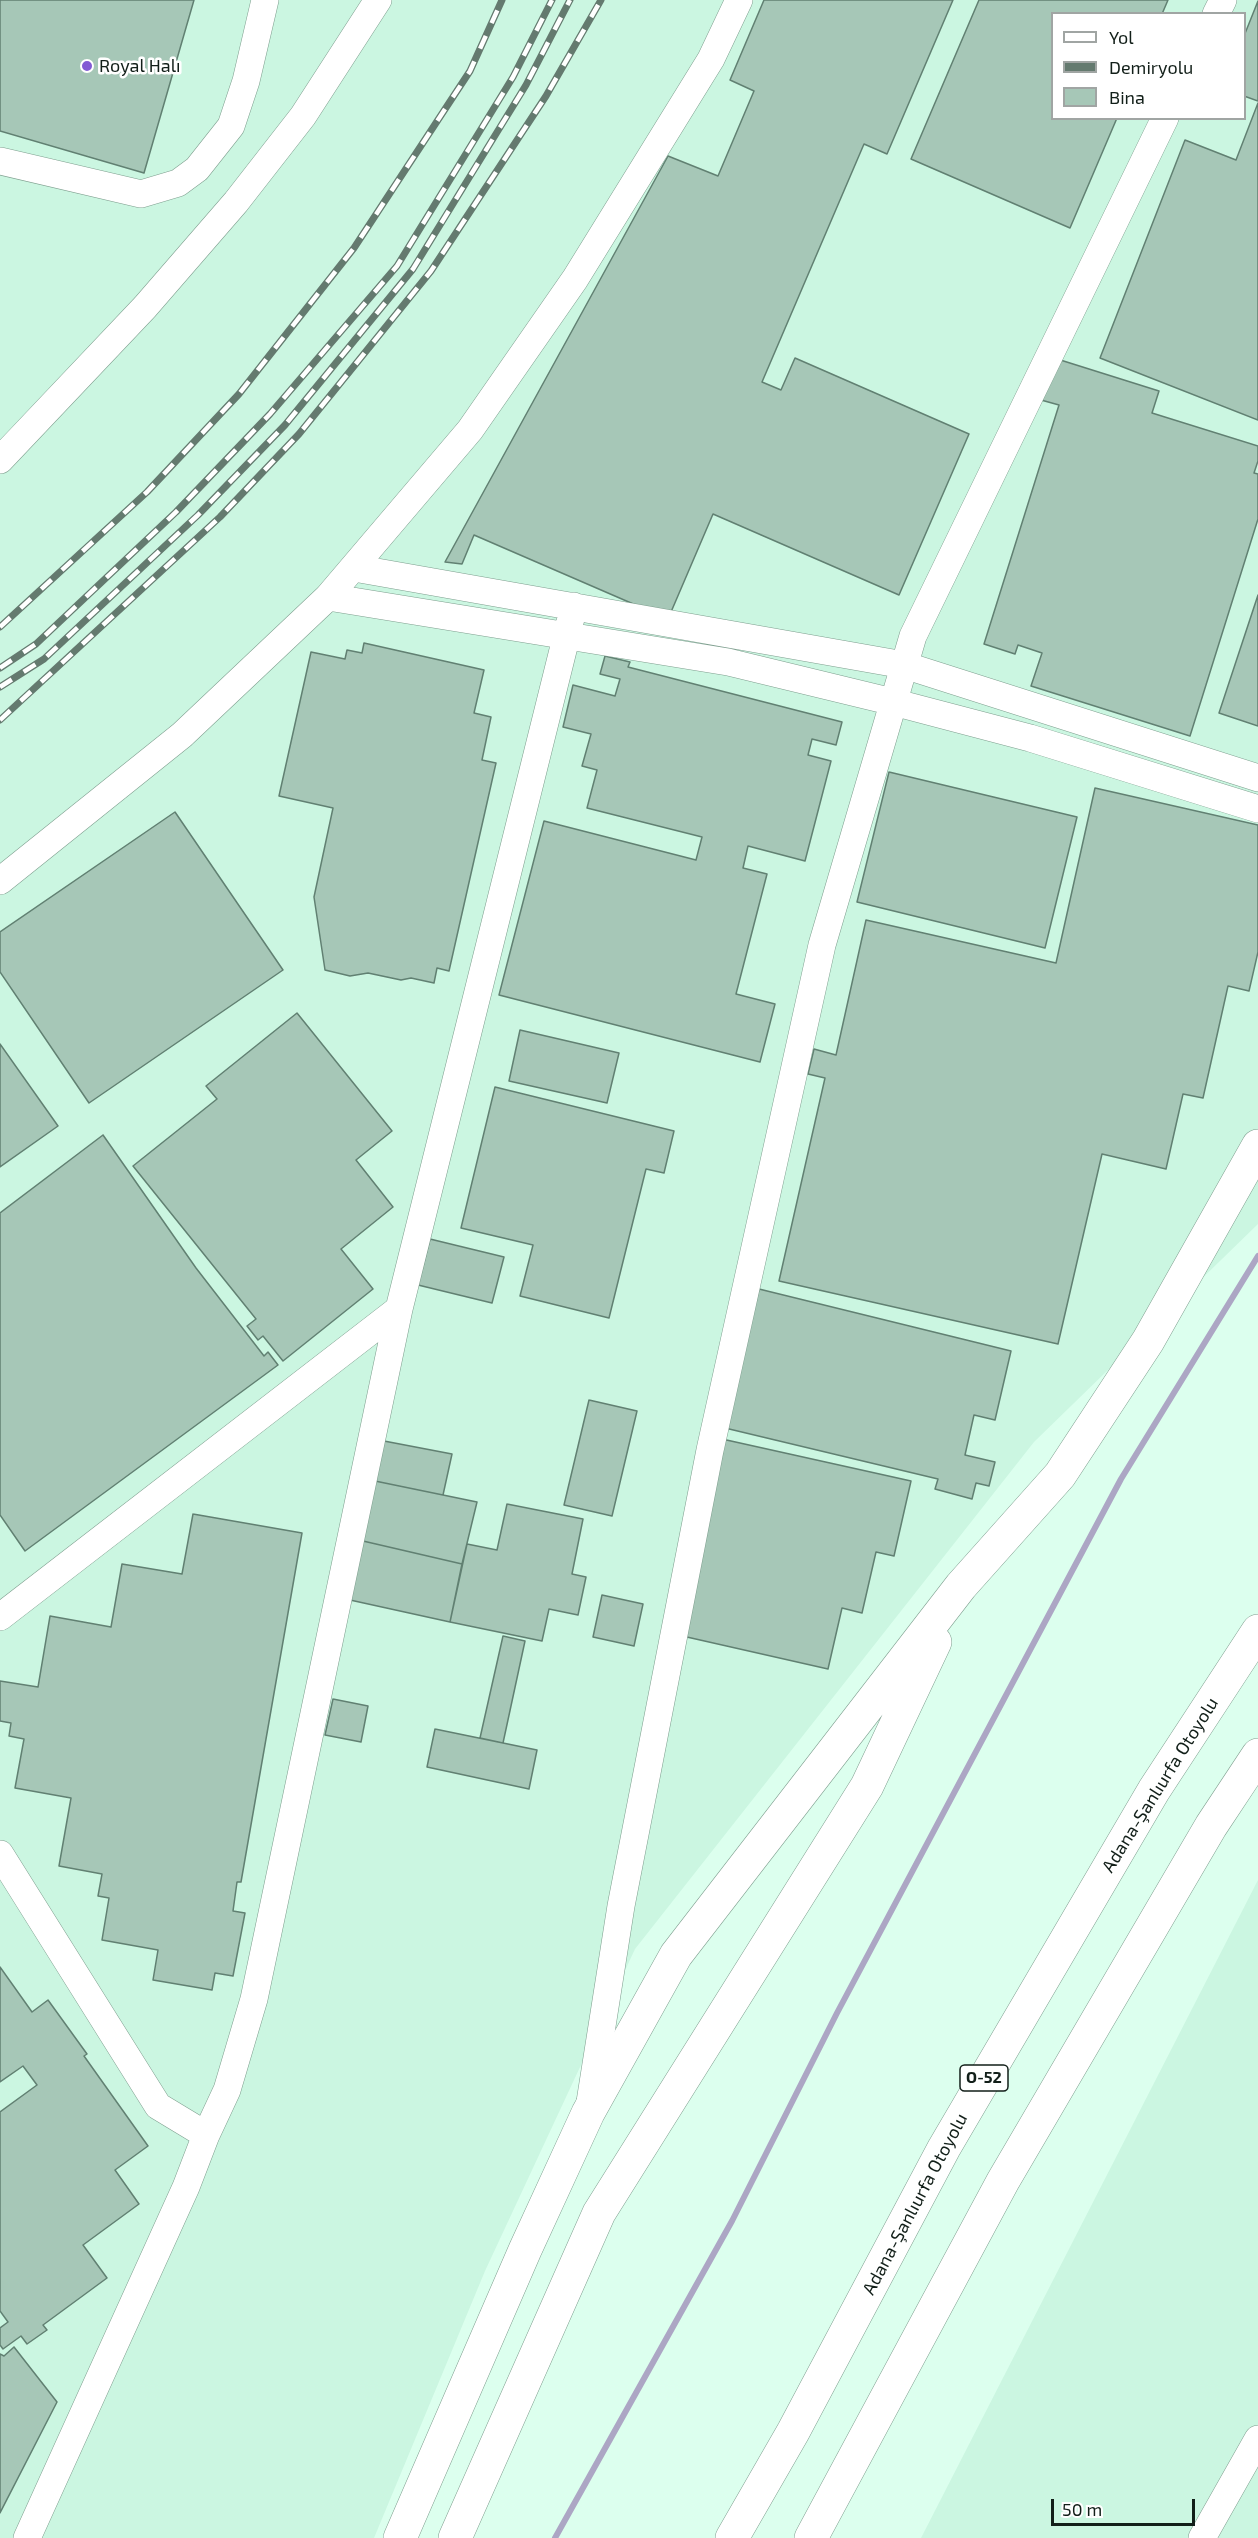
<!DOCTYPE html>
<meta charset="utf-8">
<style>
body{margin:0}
#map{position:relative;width:1258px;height:2538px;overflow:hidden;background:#dcffee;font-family:"Exo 2",sans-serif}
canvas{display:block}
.legend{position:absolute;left:1051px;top:12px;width:195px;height:108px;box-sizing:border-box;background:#fff;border:2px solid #a0a5a3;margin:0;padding:8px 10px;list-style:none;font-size:18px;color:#121f19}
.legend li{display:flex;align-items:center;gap:12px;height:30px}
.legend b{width:30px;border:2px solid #a0a5a3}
.scale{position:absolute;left:1051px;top:2499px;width:144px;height:27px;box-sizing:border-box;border:3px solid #121f19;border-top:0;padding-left:8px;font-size:18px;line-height:21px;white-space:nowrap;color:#121f19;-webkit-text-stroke:4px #fff;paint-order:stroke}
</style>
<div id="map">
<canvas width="1258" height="2538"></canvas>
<ul class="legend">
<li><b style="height:8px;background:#fff"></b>Yol</li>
<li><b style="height:8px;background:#647a6f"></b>Demiryolu</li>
<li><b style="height:16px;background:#a6c7b7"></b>Bina</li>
</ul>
<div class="scale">50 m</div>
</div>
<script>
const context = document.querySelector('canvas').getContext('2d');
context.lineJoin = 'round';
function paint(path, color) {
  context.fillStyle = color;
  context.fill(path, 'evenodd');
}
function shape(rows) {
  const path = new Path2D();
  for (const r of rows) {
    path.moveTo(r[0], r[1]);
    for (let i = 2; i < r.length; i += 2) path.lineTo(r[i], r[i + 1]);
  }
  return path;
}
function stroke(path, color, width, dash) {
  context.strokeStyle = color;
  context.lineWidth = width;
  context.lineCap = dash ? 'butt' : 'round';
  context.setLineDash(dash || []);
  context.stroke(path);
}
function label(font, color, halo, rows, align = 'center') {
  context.font = font + ' "Exo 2",sans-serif';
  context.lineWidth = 5;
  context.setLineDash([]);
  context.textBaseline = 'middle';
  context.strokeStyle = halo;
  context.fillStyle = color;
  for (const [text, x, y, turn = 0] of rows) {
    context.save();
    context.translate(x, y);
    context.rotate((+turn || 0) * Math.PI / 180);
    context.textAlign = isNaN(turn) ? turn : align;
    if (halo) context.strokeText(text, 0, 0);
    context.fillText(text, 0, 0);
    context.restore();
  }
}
paint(shape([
 [0,0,1258,0,1258,1224,1034,1442,635,1949,485,2271,374,2538,0,2538],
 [1052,14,1244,14,1244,118,1052,118],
 [1258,1880,1258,2538,921,2538]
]), '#cbf6e1');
stroke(shape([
 [555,2538,732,2221,837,2013,1121,1479,1258,1256]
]), '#aca6c4', 6);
const building = shape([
 [0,0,194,0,144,173,0,131,0,0],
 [764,0,953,0,887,154,864,144,762,382,781,390,795,358,969,434,899,595,713,514,668,619,474,535,462,564,445,562,668,156,718,176,754,91,730,80,764,0],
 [979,0,1168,0,1162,14,1052,14,1052,118,1117,118,1070,228,911,159,979,0],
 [1258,1,1258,101,1244,96,1244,36,1258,1],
 [1258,103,1258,420,1100,358,1185,140,1236,160,1258,103],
 [1054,358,1159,391,1152,413,1258,446,1258,461,1254,473,1258,474,1258,519,1190,736,1031,686,1042,653,1018,645,1015,654,984,644,1059,405,1041,400,1054,358],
 [1258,595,1258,726,1219,713,1258,595],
 [364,643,484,670,474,713,491,717,482,760,496,763,449,971,437,968,434,983,411,978,401,980,368,973,350,976,325,970,314,897,333,808,279,796,311,652,345,659,347,650,362,653,364,643],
 [605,656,630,662,628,667,842,722,836,745,812,739,808,755,831,761,805,861,748,846,743,868,767,874,736,994,775,1004,760,1062,499,995,544,821,696,860,702,837,587,808,597,770,582,766,591,734,563,727,573,685,615,696,620,679,600,674,605,656],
 [889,772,1077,817,1045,948,857,902,889,772],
 [1095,788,1258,825,1258,952,1249,991,1228,986,1203,1098,1183,1094,1166,1169,1102,1154,1058,1344,779,1281,825,1078,808,1074,814,1049,836,1055,866,920,1056,963,1095,788],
 [175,812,283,970,89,1103,0,972,0,932,175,812],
 [297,1013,392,1131,356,1160,393,1207,341,1249,373,1289,283,1361,263,1336,258,1340,247,1326,256,1319,133,1166,217,1099,206,1086,297,1013],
 [520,1030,619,1053,607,1103,509,1081,520,1030],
 [0,1044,58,1126,0,1167,0,1044],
 [495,1087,674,1131,664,1173,646,1169,609,1318,520,1296,533,1245,461,1228,495,1087],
 [103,1135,196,1268,264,1356,268,1352,278,1365,25,1551,0,1515,0,1213,103,1135],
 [430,1239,504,1257,492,1303,418,1285,430,1239],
 [759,1289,1011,1351,995,1420,974,1415,965,1455,995,1462,989,1486,976,1483,972,1499,935,1489,938,1479,725,1428,759,1289],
 [589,1400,637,1411,612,1516,564,1505,589,1400],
 [722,1439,911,1481,894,1556,876,1552,862,1613,842,1608,828,1669,678,1635,722,1439],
 [384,1441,452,1454,443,1495,375,1481,384,1441],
 [375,1481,477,1502,462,1564,363,1541,375,1481],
 [507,1504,583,1519,572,1574,586,1577,578,1615,549,1609,542,1641,450,1622,467,1544,497,1550,507,1504],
 [193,1514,302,1533,241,1882,237,1882,233,1911,245,1913,233,1976,215,1973,212,1990,153,1980,158,1950,102,1940,109,1898,98,1896,102,1874,59,1866,71,1798,15,1788,24,1739,9,1736,11,1723,0,1721,0,1681,38,1687,50,1616,111,1627,122,1564,182,1574,193,1514],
 [363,1541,462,1564,450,1622,350,1600,363,1541],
 [602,1595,643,1604,634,1646,593,1637,602,1595],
 [503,1636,525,1641,503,1743,480,1738,503,1636],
 [333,1699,368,1706,361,1742,325,1735,333,1699],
 [435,1729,537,1750,529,1789,427,1767,435,1729],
 [0,1967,32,2012,48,2000,87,2054,84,2056,148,2146,115,2170,139,2204,83,2245,107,2278,43,2325,47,2330,27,2344,21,2336,3,2349,0,2345,0,2328,8,2322,0,2311,0,2112,37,2085,23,2066,0,2082,0,1967],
 [14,2347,57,2402,0,2513,0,2354,4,2356,14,2347]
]);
paint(building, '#a6c7b7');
stroke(building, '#618072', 1.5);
const minor = shape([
 [1216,14,1223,0],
 [0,161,141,194,178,183,197,169,231,126,246,81,265,0],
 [0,460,145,307,236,202,303,116,378,0],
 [354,568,904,665,1258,778],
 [328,597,728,662,893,702,1030,738,1258,809],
 [0,881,182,735,328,597,470,430,575,279,711,59,739,0],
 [0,1617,399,1309],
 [0,1854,158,2106,206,2135,186,2187,27,2538],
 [590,2102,621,1906,710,1450,822,945,913,636,1165,118],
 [206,2135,227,2090,254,1999,399,1309,574,606],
 [1202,2538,1258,2439]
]);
const major = shape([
 [400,2538,525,2250,588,2113,676,1955,961,1586,1060,1475,1148,1341,1258,1146],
 [455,2538,599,2213,867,1786,935,1642]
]);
const highway = shape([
 [732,2538,793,2432,944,2148,1154,1790,1258,1631],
 [811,2538,1003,2181,1211,1826,1258,1755]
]);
stroke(minor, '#7f9f8f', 28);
stroke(major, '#7f9f8f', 34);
stroke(highway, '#7f9f8f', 34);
stroke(minor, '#fff', 27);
stroke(major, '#fff', 33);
stroke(highway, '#fff', 33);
const rail = shape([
 [0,627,147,492,239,394,354,248,470,71,502,0],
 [0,668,36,644,176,512,270,414,397,266,513,77,552,0],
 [0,687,44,659,198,515,285,425,413,269,526,85,570,0],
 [0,720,220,517,299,434,431,271,546,96,601,0]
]);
stroke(rail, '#647a6f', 7);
stroke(rail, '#fff', 4.5, [14]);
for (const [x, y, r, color] of [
 [87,66,6,"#825ad4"]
]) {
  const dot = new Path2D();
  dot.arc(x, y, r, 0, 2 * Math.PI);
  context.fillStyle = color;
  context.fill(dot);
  stroke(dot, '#fff', 2);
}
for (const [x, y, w] of [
 [984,2078,48]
]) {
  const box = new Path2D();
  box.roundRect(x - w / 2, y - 13, w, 26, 4.5);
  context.fillStyle = '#fff';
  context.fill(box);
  stroke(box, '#121f19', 1.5);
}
label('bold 16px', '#121f19', null, [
 ["O-52",984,2078]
]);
label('18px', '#121f19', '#fff', [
 ["Royal Halı",99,66]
], 'left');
label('18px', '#121f19', '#fff', [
 ["Adana-Şanlıurfa Otoyolu",1160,1785,-58],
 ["Adana-Şanlıurfa Otoyolu",915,2204,-62]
]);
</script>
